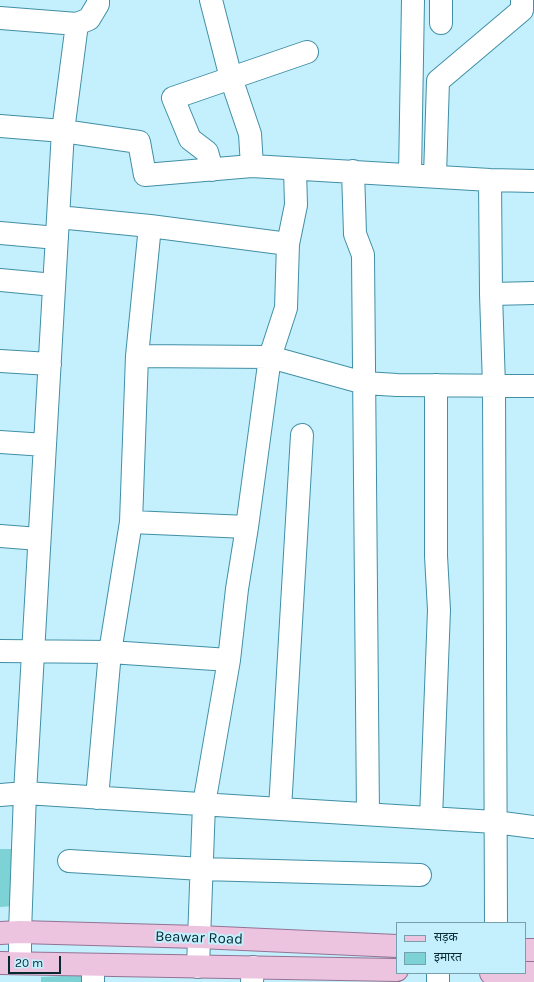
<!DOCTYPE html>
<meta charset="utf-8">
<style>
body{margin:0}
#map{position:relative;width:534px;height:982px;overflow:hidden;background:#c4f0fe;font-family:Karla,"Noto Sans Devanagari",sans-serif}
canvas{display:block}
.legend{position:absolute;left:396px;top:922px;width:130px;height:52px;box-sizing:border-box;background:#c4f0fe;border:1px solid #78a0ac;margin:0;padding:5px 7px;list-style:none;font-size:12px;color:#052831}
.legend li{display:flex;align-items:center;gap:8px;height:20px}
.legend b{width:20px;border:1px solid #78a0ac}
.scale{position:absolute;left:8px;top:956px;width:53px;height:18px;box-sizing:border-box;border:2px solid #052831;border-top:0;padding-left:5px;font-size:12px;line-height:14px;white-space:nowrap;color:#052831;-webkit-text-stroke:3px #c4f0fe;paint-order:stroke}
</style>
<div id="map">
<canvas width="534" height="982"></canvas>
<ul class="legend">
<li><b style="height:5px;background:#ecc4df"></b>सड़क</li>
<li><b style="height:11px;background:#7dd2d5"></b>इमारत</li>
</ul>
<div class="scale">20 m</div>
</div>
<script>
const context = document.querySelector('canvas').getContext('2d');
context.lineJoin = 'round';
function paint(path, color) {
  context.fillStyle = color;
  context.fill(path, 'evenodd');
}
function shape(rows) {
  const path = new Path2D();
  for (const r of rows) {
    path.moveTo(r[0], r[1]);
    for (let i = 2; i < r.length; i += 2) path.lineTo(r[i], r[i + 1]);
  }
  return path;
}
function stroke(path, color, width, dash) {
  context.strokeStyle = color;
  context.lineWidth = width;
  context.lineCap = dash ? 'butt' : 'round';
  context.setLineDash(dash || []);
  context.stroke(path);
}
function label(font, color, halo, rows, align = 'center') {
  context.font = font + ' Karla,sans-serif';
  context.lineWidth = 4;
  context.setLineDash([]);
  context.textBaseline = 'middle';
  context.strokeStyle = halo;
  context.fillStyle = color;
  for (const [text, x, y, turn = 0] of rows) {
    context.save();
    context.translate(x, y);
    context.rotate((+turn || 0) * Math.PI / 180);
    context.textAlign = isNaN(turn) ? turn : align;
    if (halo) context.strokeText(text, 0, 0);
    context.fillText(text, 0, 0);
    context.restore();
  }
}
paint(shape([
 [0,849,14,849,15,906,0,907],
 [82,975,83,982,41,982,41,977]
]), '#7dd2d5');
const minor = shape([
 [211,0,231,78,250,134,252,166],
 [441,0,441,23],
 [0,18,77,24,89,19,98,4,98,0],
 [0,126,63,131,139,142,145,175,252,166,490,180,534,181],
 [212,170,207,152,190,139,173,98,307,52],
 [353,171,355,234,363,255,368,814],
 [410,175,413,0],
 [435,176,438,81,522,10,522,0],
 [490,180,491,294,494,386,496,923],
 [58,217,150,226,288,244],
 [0,233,57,238],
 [0,280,54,285],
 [491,294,534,293],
 [137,356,270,357,364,383,397,385,534,386],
 [0,361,50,364],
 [0,442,45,445],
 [131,522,137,356,150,226],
 [0,536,39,539],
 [0,651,110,652,229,660],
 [0,795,25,793,280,809,495,822,534,827],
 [97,798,110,652,131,522,247,527],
 [280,809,302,435],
 [431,818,439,610,436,556,436,385],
 [69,861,202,869,420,875],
 [20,963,20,932,25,793,63,131,77,24],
 [198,967,204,804,229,660,237,589,247,527,270,357,286,308,288,244,296,205,295,169],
 [93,982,93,965],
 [252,982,253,967],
 [438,982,438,973]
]);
const primary = shape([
 [0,933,20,932,199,937,397,946],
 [525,950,534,950],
 [0,963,397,970],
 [491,973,534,973]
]);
stroke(minor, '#418fa5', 24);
stroke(primary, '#937394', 24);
stroke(minor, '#fff', 22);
stroke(primary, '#ecc4df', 22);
label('15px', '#052831', '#c4f0fe', [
 ["Beawar Road",199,938,2]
]);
</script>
